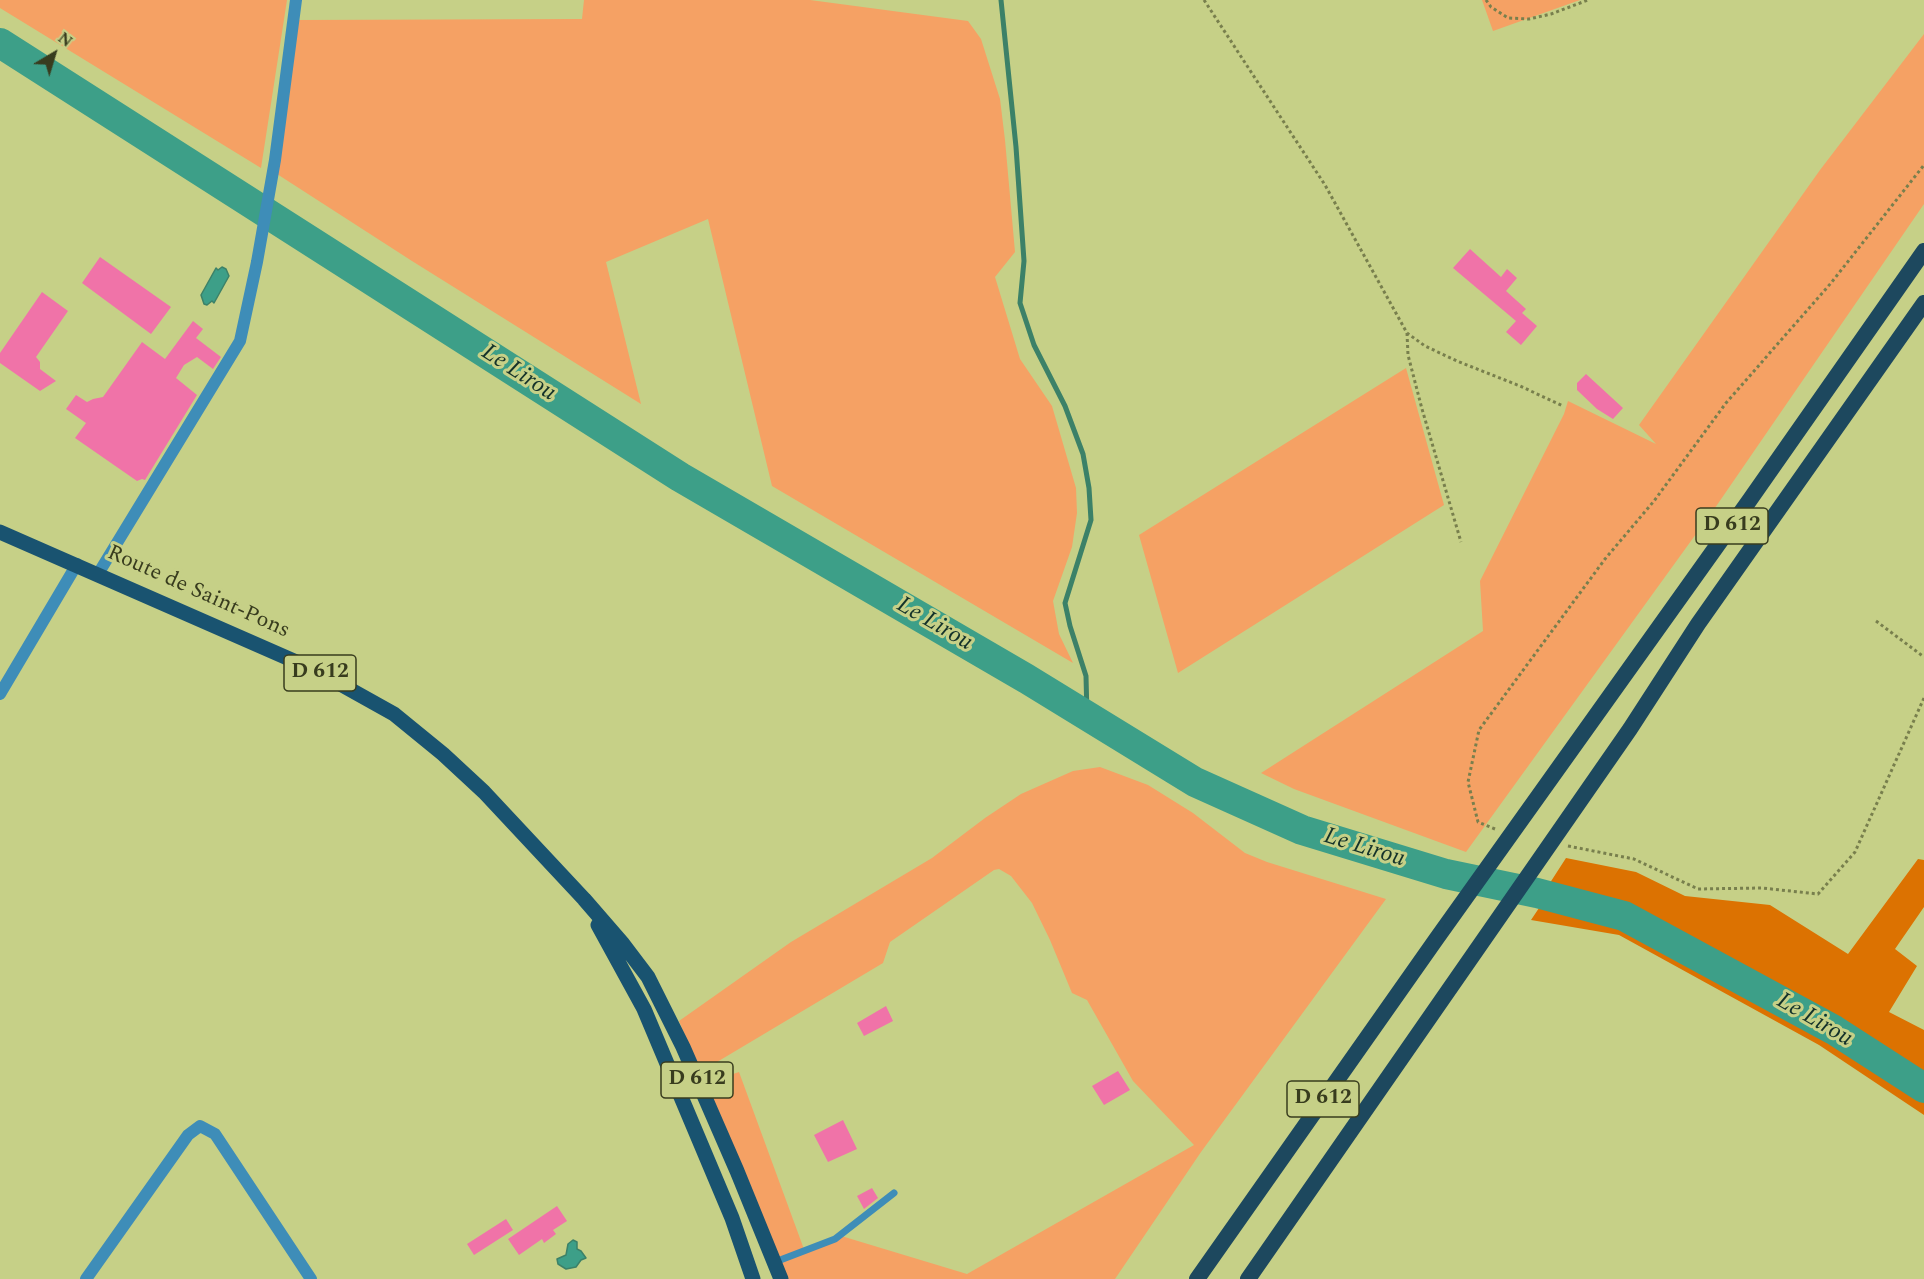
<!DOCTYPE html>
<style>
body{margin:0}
#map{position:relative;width:1924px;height:1279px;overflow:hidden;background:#c6d087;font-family:Spectral,serif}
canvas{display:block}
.north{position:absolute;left:24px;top:24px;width:60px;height:60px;-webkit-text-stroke:4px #c6d087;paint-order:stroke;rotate:38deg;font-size:16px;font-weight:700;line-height:24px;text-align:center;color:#383c1e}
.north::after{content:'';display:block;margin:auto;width:21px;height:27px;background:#383c1e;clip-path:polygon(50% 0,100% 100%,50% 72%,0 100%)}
</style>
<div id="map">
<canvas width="1924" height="1279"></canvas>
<div class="north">N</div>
</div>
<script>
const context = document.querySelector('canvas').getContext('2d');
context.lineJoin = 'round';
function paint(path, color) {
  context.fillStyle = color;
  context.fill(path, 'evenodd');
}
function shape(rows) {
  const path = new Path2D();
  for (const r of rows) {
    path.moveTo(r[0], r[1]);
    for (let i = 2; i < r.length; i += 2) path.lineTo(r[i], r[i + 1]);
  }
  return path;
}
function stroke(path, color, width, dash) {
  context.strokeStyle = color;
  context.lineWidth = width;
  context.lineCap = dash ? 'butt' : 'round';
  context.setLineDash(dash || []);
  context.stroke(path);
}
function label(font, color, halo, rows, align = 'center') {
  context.font = font + ' Spectral,serif';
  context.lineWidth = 6;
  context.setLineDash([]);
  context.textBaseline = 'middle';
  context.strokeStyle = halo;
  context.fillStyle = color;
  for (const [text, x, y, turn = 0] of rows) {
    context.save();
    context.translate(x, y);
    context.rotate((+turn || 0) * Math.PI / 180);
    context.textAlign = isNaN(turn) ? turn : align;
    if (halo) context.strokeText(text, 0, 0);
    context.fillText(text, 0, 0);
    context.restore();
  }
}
paint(shape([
 [0,0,287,0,261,168,0,8],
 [584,0,810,0,968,21,981,39,1000,99,1005,140,1015,252,995,277,1020,359,1052,406,1076,488,1077,513,1072,547,1053,601,1059,634,1073,663,772,486,708,219,606,262,641,404,412,261,277,174,299,20,582,19],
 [1482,0,1580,0,1493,31],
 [1924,34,1924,204,1717,505,1466,852,1294,789,1261,773,1483,631,1480,581,1564,414,1568,401,1656,444,1639,425,1820,170],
 [1406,368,1444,505,1178,673,1139,535],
 [1100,767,1148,785,1193,813,1245,853,1267,862,1386,899,1201,1152,1115,1279,787,1279,679,1021,791,942,932,858,985,818,1021,794,1073,771],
 [999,869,1011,876,1032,903,1050,940,1072,993,1087,1000,1133,1081,1194,1145,967,1274,838,1235,805,1252,739,1072,730,1075,717,1062,883,963,890,942,994,870]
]), '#f5a164');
paint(shape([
 [1566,858,1636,872,1685,896,1770,905,1848,954,1918,859,1924,860,1924,907,1895,949,1917,966,1889,1012,1924,1030,1924,1077,1817,1010,1706,951,1628,912,1546,889],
 [1543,902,1626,924,1832,1037,1924,1097,1924,1115,1819,1045,1619,935,1531,920]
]), '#dc7201');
const water = shape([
 [222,267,226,269,229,276,214,303,212,301,207,305,204,304,201,295,216,268,218,270,222,267],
 [573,1240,577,1242,577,1249,581,1251,586,1258,581,1260,576,1267,566,1269,558,1264,557,1259,566,1255,568,1244,573,1240]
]);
paint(water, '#3d9f88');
stroke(water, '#3c8168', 1.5);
stroke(shape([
 [1001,0,1016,147,1024,261,1020,303,1034,345,1065,406,1083,454,1089,488,1091,520,1065,603,1070,626,1086,676,1087,716]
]), '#3c8168', 5);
stroke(shape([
 [0,43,680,477,1027,679,1195,782,1302,830,1446,874,1537,893,1624,916,1834,1030,1924,1088]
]), '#3d9f88', 30);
paint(shape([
 [1470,249,1501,277,1507,269,1517,278,1506,291,1526,309,1522,313,1537,326,1521,345,1506,332,1516,321,1453,268],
 [100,257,171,307,151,334,82,283],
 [42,292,68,311,36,357,40,362,40,369,56,381,40,391,0,363,0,353],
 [193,321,203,329,196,338,221,357,213,369,197,357,184,365,176,378,197,395,145,480,142,479,137,481,75,438,86,423,66,409,76,395,87,402,93,399,103,397,142,342,165,359],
 [1586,374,1623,408,1613,419,1597,409,1577,390,1577,383],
 [886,1006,893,1021,864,1036,857,1023],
 [1118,1071,1130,1090,1104,1105,1092,1086],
 [843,1120,857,1149,828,1162,814,1135],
 [872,1188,878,1198,864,1209,857,1196],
 [557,1206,567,1221,553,1230,556,1234,544,1243,542,1239,519,1255,508,1239],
 [506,1219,513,1230,474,1255,467,1244]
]), '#f073a8');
stroke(shape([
 [1204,0,1325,185,1407,333,1425,346,1457,361,1520,386,1563,406],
 [1486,0,1491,7,1508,18,1529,19,1551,14,1588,0],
 [1407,333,1408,355,1422,409,1461,542],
 [1876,621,1924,657],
 [1495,829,1478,822,1468,782,1479,730,1605,559,1654,501,1726,403,1831,283,1924,165],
 [1568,846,1634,859,1698,889,1762,888,1818,894,1855,852,1924,698]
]), '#787f4d', 3, [3, 3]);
stroke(shape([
 [775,1262,835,1239,894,1193]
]), '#3e8db8', 7);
stroke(shape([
 [0,694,77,564],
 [86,1279,188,1135,200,1126,215,1134,311,1279]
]), '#3e8db8', 12);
stroke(shape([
 [98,574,240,341,257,262,275,160,296,0]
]), '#3e8db8', 12);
stroke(shape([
 [0,532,317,671,394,714,443,754,484,792,584,899,623,944,648,977,683,1047,737,1171,781,1279],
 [598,925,644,1009,732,1218,753,1279]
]), '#195370', 15);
stroke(shape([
 [1197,1279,1437,938,1749,501,1924,251],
 [1248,1279,1630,729,1698,624,1924,303]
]), '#1d485e', 16);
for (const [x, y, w] of [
 [1732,526,72],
 [320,673,72],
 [697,1080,72],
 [1323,1099,72]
]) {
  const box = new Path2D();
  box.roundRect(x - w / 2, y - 18, w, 36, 4.5);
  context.fillStyle = '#c6d087';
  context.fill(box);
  stroke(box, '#383c1e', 1.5);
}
label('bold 21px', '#383c1e', null, [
 ["D 612",1732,526],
 ["D 612",320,673],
 ["D 612",697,1080],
 ["D 612",1323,1099]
]);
label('22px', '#383c1e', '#c6d087', [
 ["Route de Saint-Pons",198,593,24]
]);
label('italic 24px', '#14322a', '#c6d087', [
 ["Le Lirou",518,374,33],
 ["Le Lirou",934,625,30],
 ["Le Lirou",1364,849,17],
 ["Le Lirou",1814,1021,30]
]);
</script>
